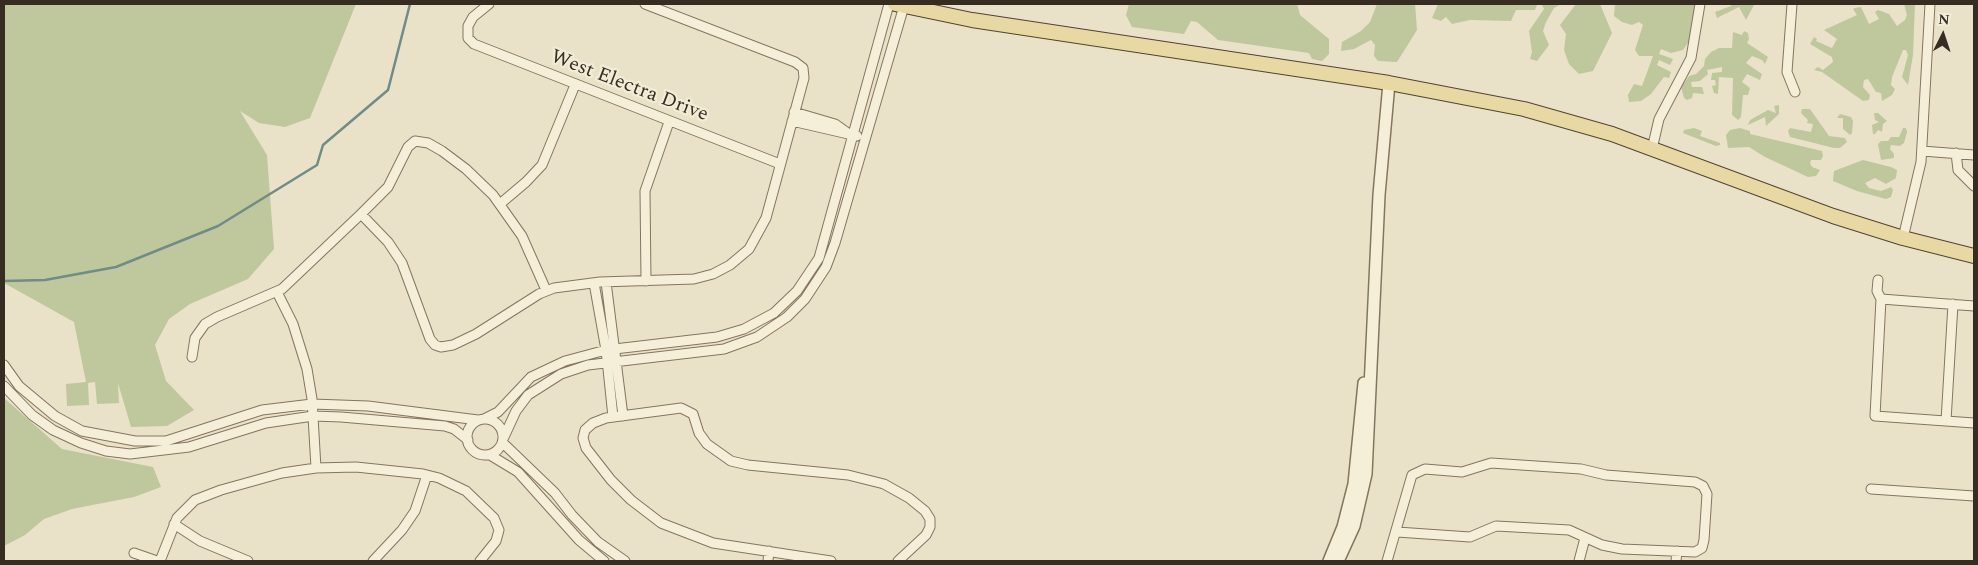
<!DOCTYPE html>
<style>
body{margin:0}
#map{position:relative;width:1978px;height:565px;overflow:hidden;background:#eae2c8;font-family:Spectral,serif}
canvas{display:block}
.frame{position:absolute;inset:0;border:5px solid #362c21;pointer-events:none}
.north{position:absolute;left:1918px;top:10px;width:50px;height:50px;-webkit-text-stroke:4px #f2ecd7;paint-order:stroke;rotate:4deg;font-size:14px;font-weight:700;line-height:20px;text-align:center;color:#362c21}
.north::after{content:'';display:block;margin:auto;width:18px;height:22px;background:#362c21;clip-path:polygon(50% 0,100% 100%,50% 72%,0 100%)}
</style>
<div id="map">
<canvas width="1978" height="565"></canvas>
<div class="frame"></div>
<div class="north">N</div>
</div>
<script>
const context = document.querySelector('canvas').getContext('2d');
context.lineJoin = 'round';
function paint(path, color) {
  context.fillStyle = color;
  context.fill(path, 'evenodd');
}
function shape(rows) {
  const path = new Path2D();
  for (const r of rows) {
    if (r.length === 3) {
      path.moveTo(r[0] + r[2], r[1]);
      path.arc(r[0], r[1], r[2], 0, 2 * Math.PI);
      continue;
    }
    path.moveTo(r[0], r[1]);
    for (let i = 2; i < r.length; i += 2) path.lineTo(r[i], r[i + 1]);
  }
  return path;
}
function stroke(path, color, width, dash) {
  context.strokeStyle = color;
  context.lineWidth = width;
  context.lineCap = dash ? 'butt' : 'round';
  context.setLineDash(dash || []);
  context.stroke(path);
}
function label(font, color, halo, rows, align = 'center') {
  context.font = font + ' Spectral,serif';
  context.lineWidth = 4.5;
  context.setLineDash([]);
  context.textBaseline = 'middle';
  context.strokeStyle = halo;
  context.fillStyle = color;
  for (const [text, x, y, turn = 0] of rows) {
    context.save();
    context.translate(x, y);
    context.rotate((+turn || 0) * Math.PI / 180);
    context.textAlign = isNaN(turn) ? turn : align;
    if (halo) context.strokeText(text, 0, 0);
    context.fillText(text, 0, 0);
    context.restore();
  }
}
paint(shape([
 [4,4,356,4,310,118,285,127,259,123,240,111,267,155,274,249,248,279,190,304,169,319,155,345,166,381,194,410,167,426,131,427,118,383,119,403,97,404,95,382,88,383,89,405,67,406,66,384,86,382,74,322,4,283],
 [1129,4,1297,4,1300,15,1329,39,1329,54,1322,61,1312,59,1309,53,1218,40,1197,22,1191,21,1184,34,1132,27,1126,15],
 [1377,4,1415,4,1417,30,1397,62,1378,61,1374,56,1375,45,1371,40,1354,49,1341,51,1342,42,1361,31,1370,22],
 [1438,4,1561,4,1554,8,1546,22,1543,31,1549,45,1537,61,1530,59,1532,52,1529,31,1544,9,1542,5,1537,5,1535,10,1516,10,1511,21,1470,20,1452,24,1446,17,1441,21,1432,18],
 [1576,4,1600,4,1612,33,1593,71,1579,74,1569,64,1564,50,1566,34,1560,25],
 [1615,4,1696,4,1692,37,1683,50,1671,53,1661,49,1659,54,1673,59,1670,65,1659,60,1657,65,1671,72,1669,78,1664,77,1651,94,1641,101,1629,102,1628,95,1634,84,1642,86,1653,56,1639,56,1635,50,1643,25,1639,22,1632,25,1622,22,1614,16],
 [1731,4,1752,4,1754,5,1746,20,1739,7,1717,18,1715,12,1731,6],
 [1904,4,1915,4,1913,55,1908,85,1902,77,1908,55,1906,50,1903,50,1892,77,1891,85,1895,89,1892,95,1882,101,1881,93,1876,92,1868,79,1864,80,1863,87,1870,95,1869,100,1863,101,1822,72,1814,70,1818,67,1823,70,1833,62,1832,57,1810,44,1814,37,1817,39,1816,41,1832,48,1837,39,1824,30,1857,15,1853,9,1855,8,1861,7,1869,24,1879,19,1875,12,1878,10,1889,14,1897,26,1905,20,1907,15],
 [1744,31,1748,33,1749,39,1747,43,1768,57,1765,64,1762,60,1752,56,1746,63,1762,74,1760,80,1747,74,1742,82,1750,88,1748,95,1743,95,1741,117,1738,120,1732,115,1733,78,1719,77,1718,94,1714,93,1712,86,1716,85,1715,80,1711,80,1712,73,1722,72,1722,67,1707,70,1708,74,1700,81,1691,82,1692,87,1702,87,1704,94,1693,93,1692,98,1687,100,1684,98,1681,87,1689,76,1696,74,1704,66,1705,59,1711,52,1719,48,1732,48,1733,32,1742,35],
 [1779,105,1779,114,1766,126,1765,117,1748,125,1750,120,1768,110,1776,113,1774,106],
 [1802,109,1810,109,1829,136,1845,138,1847,142,1840,148,1834,148,1790,137,1788,131,1790,128,1811,132,1813,124,1807,123,1808,120,1801,113],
 [1874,113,1878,113,1887,121,1883,124,1882,132,1878,130,1875,134,1873,134,1872,125,1879,122,1875,120],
 [1840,114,1851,117,1853,121,1852,133,1850,135,1843,129,1843,118,1837,118],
 [1694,128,1702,131,1700,136,1720,143,1720,145,1716,146,1683,133,1684,130],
 [1740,128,1750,131,1750,134,1822,151,1823,156,1821,160,1811,160,1810,163,1812,167,1820,170,1816,176,1808,177,1765,157,1749,147,1728,148,1726,135,1730,130],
 [1903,128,1906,128,1907,132,1904,143,1900,146,1891,145,1890,149,1894,154,1894,158,1881,160,1878,144,1881,141,1888,141,1891,137,1899,137],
 [1863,160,1891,167,1897,170,1896,178,1886,184,1875,178,1865,183,1869,188,1881,191,1891,187,1893,190,1891,197,1886,199,1857,191,1833,181,1834,171],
 [4,398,62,449,153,467,161,487,134,497,72,509,44,519,25,535,4,546]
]), '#bfc79d');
stroke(shape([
 [4,281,45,280,116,267,218,226,317,165,323,145,388,90,410,4]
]), '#708c87', 2.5);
const minor = shape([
 [489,4,473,17,468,26,468,38,474,44,780,164],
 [1792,4,1787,72,1795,92],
 [794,112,835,124,849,134],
 [792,121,857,136],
 [1652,149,1659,119,1691,58,1700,4],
 [1922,151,1974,155],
 [1956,153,1958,170,1974,186],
 [500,204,526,182,542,165,575,85],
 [361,214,388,242,402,263,430,339,435,345,441,347,453,345,476,334,539,294,554,288,600,282,694,279,713,274,730,265,749,249,766,218,804,78,803,68,795,62,645,4],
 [1903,238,1921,162,1930,4],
 [1878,280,1877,291,1881,299,1974,306],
 [646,281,645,191,669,122],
 [606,282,623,416],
 [594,283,606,350,613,417],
 [277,292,293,324,307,369,312,399,316,468],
 [1881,299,1875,416,1974,423],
 [192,357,195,338,205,324,217,317,282,289,361,214,388,187,408,147,415,141,428,143,442,151,466,169,493,195,522,236,546,290],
 [4,365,19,386,55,416,82,431,135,441,166,441,262,410,312,404,368,406,478,420],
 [4,386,32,415,53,430,81,443,106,451,130,454,189,447,266,423,313,416,341,417,445,426,454,429,468,440],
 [484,419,498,412,531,377,565,361,606,350,717,337,744,329,774,313,797,291,819,258,889,4],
 [485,437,18],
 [1946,421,1953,304],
 [504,437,516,411,528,395,561,374,588,365,724,349,757,337,787,317,805,299,826,267,835,243,904,6],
 [503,443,555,493,572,515,598,542,625,561],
 [490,455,518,472,579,540,604,561],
 [1871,489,1974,496],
 [174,524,200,541,248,561],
 [134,553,157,561],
 [160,561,177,518,195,500,221,490,282,473,316,468,356,467,423,474,439,478,466,491,494,518,499,530,496,541,480,561],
 [373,561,402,530,415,511,427,475],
 [768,561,769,551],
 [831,561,713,543,661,523,631,500,611,480,586,448,583,438,585,430,593,423,606,418,681,408,693,414,699,433,707,444,731,461,748,465,848,475,884,484,909,498,925,511,930,519,930,527,926,535,898,561],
 [1387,561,1412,475,1425,469,1462,472,1491,463,1581,469,1606,475,1695,482,1703,486,1707,494,1704,540,1702,548,1695,552,1622,549,1602,545,1569,530,1496,526,1470,537,1397,532],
 [1579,561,1585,538],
 [1676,561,1677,551]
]);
const tertiary = shape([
 [1329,561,1343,527,1354,484,1364,383],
 [1338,561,1354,526,1366,474,1379,195,1389,83]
]);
const primary = shape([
 [895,4,972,20,1389,83,1524,109,1612,134,1833,216,1903,238,1974,256]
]);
stroke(minor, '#84755f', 11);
stroke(tertiary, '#84755f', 14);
stroke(primary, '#524332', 16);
stroke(minor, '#f5efda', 9);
stroke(tertiary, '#f5efda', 11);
stroke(primary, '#e8d8a4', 14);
label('20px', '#362c21', '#f2ecd7', [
 ["West Electra Drive",629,87,21]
]);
</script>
